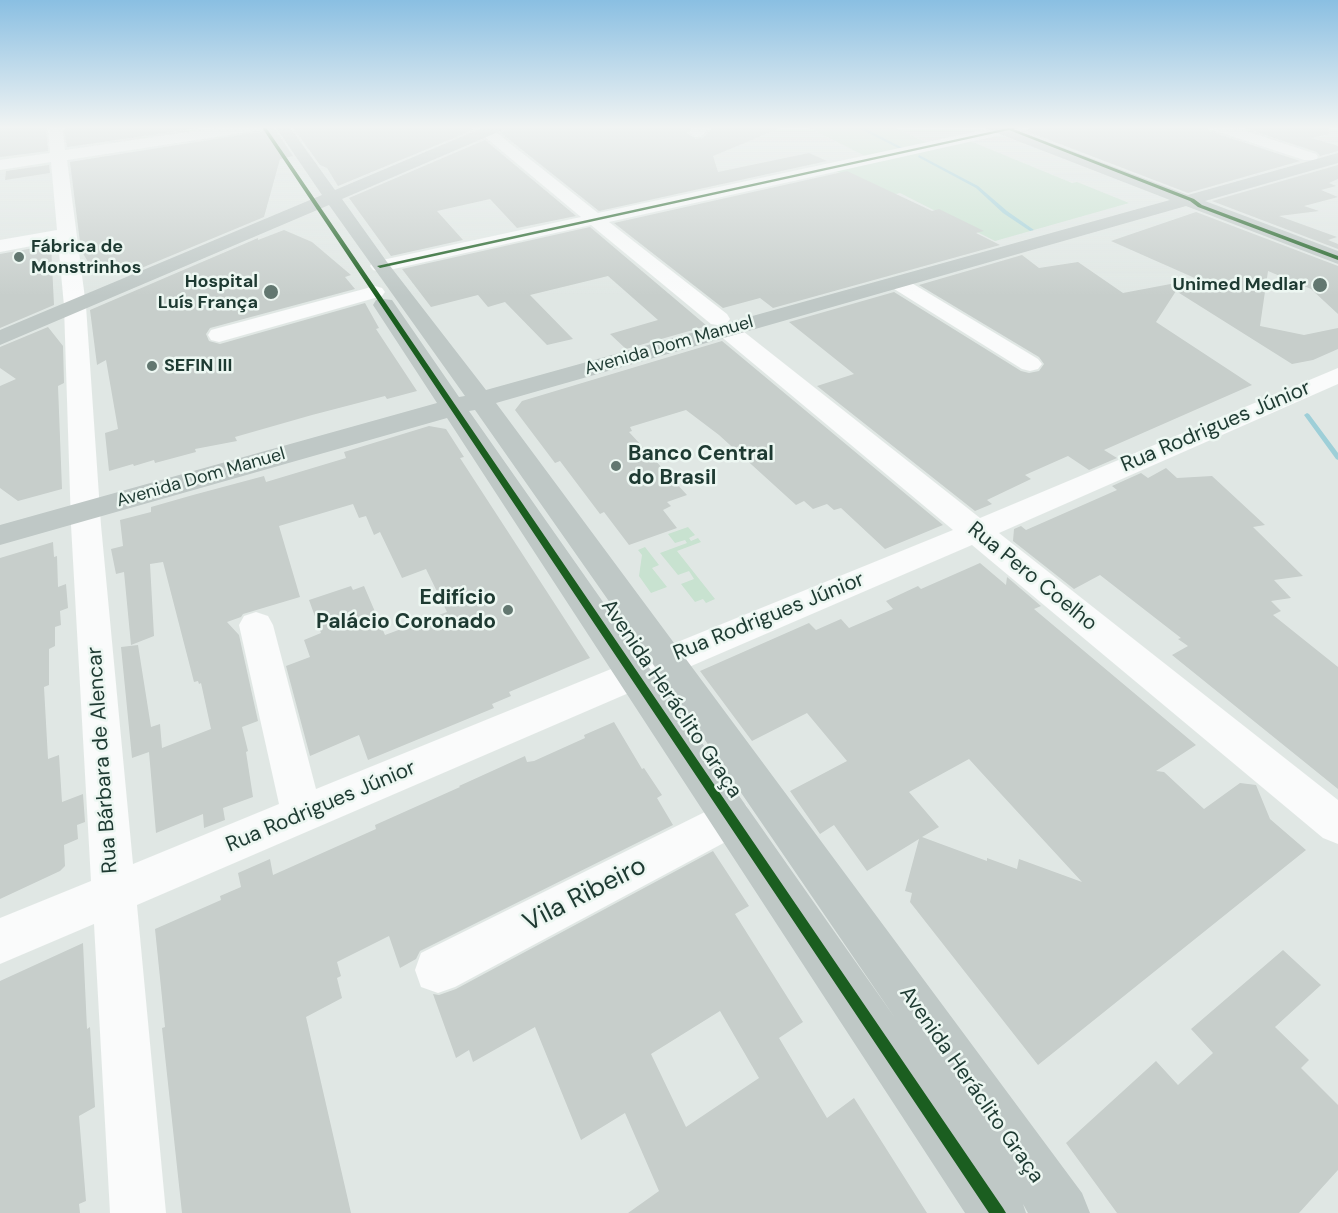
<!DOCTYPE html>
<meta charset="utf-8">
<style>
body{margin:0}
canvas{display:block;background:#e0e7e4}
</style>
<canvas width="1338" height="1213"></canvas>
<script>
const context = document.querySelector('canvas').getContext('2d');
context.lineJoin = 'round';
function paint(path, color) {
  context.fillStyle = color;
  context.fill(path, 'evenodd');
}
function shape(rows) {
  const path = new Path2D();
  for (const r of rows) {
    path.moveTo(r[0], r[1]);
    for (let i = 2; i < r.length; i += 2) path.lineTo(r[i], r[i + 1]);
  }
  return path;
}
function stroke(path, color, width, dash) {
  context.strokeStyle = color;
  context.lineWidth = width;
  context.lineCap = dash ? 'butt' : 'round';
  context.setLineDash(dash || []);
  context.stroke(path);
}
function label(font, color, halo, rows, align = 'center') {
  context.font = font + ' "DM Sans",sans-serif';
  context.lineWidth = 5;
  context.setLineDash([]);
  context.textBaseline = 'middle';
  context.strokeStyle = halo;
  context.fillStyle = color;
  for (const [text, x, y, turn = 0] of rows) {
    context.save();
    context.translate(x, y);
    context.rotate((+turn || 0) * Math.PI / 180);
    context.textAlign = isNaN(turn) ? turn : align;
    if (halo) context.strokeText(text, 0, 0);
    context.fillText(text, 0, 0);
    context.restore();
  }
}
paint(shape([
 [806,126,891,126,930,144,867,157],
 [970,141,1072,183,1077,182,1129,203,995,241,900,193,886,196,836,171],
 [688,527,695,535,689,538,691,541,698,538,701,542,677,551,715,599,706,603,703,599,695,602,681,584,694,579,689,571,678,575,660,553,687,543,685,540,675,543,668,534],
 [645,547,659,565,652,568,667,587,651,593,639,576,642,555,638,550]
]), '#c8e2d0');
paint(shape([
 [855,126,860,126,903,148,900,149,855,126],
 [919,155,978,186,1007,211,1034,230,1030,231,1003,213,976,188,918,157,919,155],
 [1307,413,1309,414,1338,453,1338,460,1336,459,1304,415,1307,413]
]), '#9ecfd8');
paint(shape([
 [3,126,46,126,48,151,0,157,0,129],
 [64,126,213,126,67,147],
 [269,126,273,126,293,156,280,159,264,217,127,274,91,267,81,250,70,162,260,132],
 [292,126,470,126,473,130,338,186,327,168,320,165],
 [509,126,693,126,687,133,696,139,703,138,714,126,785,126,713,156,718,172,809,153,827,161,599,211,501,133],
 [1032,126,1206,126,1209,131,1300,161,1188,193,1026,131],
 [1238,126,1328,126,1329,134,1312,138,1338,146,1338,151,1320,156,1317,152],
 [485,140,576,216,517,228,490,199,437,211,463,240,391,256,349,198],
 [49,165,50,173,5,180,6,171],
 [1338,165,1338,179,1329,183,1336,186,1321,190,1338,197,1304,206,1319,211,1279,216,1337,237,1328,240,1338,244,1338,249,1212,201],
 [847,171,932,211,939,209,984,231,976,233,1000,245,773,308,760,298,723,308,614,223],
 [1196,212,1338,266,1338,314,1311,289,1268,271,1260,326,1304,335,1338,328,1338,349,1313,360,1292,364,1176,291,1156,322,1252,385,1104,450,1117,458,1089,470,1068,456,1025,475,1031,479,987,500,992,504,975,511,817,386,854,374,789,322,894,292,1021,371,1029,373,1039,371,1044,364,1039,357,919,285,1022,255,1039,268,1078,262,1123,293,1197,279,1111,241],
 [590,227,707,326,626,349,610,334,658,320,608,276,530,295,573,339,547,345,505,302,488,307,478,295,431,307,402,269],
 [284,230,312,242,351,275,345,277,355,289,210,328,206,334,209,341,220,344,365,303,379,328,376,329,417,391,387,399,385,396,312,415,235,437,237,441,195,449,196,452,155,463,154,460,134,466,133,464,109,471,105,433,118,429,106,360,97,365,90,310,258,238,258,240],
 [51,245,54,305,0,328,0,254],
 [48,327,63,346,64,383,58,386,62,489,18,501,0,488,0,386,16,379,0,368,0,347],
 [722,341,943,525,885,549,841,508,834,510,827,504,813,509,804,501,796,505,719,435,686,410,630,427,632,431,629,432,687,495,667,502,671,506,663,510,677,528,629,545,604,512,600,514,560,461,555,463,515,410,522,401],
 [429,426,446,429,464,457,460,458,590,658,509,692,511,696,492,704,494,708,368,760,359,735,310,756,286,666,310,657,304,640,321,633,309,600,351,586,353,590,364,586,385,635,447,612,426,569,402,578,380,532,374,535,366,516,359,518,353,504,279,526,300,597,243,614,241,617,227,622,239,635,258,721,242,727,248,751,246,752,253,797,223,808,225,820,204,828,203,814,156,833,149,752,132,758,121,647,138,645,151,727,160,724,162,748,211,729,201,683,199,684,198,681,194,682,163,562,150,564,154,636,131,645,124,572,116,574,111,549,123,546,120,520,151,512,151,507,193,495,264,476,266,482,346,458,344,452],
 [1166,468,1177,478,1212,476,1265,525,1253,527,1303,576,1274,580,1291,598,1271,601,1281,611,1273,615,1338,667,1338,789,1172,655,1188,646,1178,639,1181,638,1100,575,1074,589,1013,541,1014,529,1021,526,1026,530,1117,490,1112,486,1141,473,1148,478],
 [53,542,54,557,57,556,58,587,66,584,68,608,60,611,61,625,55,627,55,646,49,649,49,685,44,687,48,759,59,755,62,802,83,794,85,822,77,825,78,839,64,845,65,866,60,871,0,899,0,558],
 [980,563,1006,585,1007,577,1041,606,1034,609,1196,745,1156,771,1164,772,1204,809,1240,783,1256,785,1270,819,1306,850,1038,1065,910,902,912,893,905,891,919,839,867,871,834,825,820,834,790,791,847,761,807,713,752,741,700,671,809,623,816,630,841,619,849,628,893,609,886,601,918,586,921,589],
 [969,759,1001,794,1082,882,1019,859,1017,869,987,858,987,861,922,837,939,827,909,792],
 [614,722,642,769,644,768,662,795,657,798,673,825,420,951,416,959,400,968,389,936,337,962,341,976,337,978,342,998,306,1017,351,1213,182,1213,162,1028,165,1027,155,929,221,900,220,896,241,887,238,873,270,859,273,875,376,829,375,825,460,787,459,786,525,756,527,762,534,761,585,738,584,735],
 [713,851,749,906,735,914,803,1022,779,1038,827,1118,854,1098,927,1213,628,1213,659,1191,625,1113,581,1140,535,1027,473,1062,469,1050,456,1058,433,994,439,995,456,989],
 [720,1011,759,1078,686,1127,651,1054],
 [83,943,87,1029,90,1027,95,1107,79,1116,86,1201,79,1204,80,1213,0,1213,0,981],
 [1283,950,1321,985,1275,1027,1309,1060,1301,1068,1338,1105,1338,1170,1299,1213,1117,1213,1066,1143,1156,1061,1178,1085,1213,1053,1191,1029]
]), '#c7cecb');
paint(shape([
 [48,126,62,126,65,150,230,126,267,126,260,130,67,160,86,306,101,525,133,864,279,804,239,625,244,616,256,612,268,616,273,625,316,789,953,530,718,334,715,329,717,325,711,324,591,225,380,272,373,270,370,266,373,262,581,217,472,126,488,126,598,213,1002,126,1030,126,1023,130,609,222,727,314,730,319,727,323,734,324,980,518,1338,368,1338,384,999,533,1338,800,1338,844,1323,838,972,545,137,905,166,1213,110,1213,94,924,0,964,0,918,91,881,71,525,64,306,58,241,0,252,0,240,57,230,51,162,0,170,0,160,50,153,48,126],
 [696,126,712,126,701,136,696,137,689,133,696,126],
 [1208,126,1230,126,1316,154,1318,157,1316,160,1304,160,1210,129,1208,126],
 [898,277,905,279,1038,359,1042,364,1038,369,1030,371,1022,369,891,287,888,283,891,279,898,277],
 [375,286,382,288,385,292,382,296,219,342,211,340,208,335,211,330,375,286],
 [731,799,746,805,752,818,746,831,455,987,438,993,421,987,415,970,421,953,731,799]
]), '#fafbfb');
paint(shape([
 [275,126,289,126,335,190,487,126,507,126,505,129,342,199,387,262,486,390,1170,200,987,129,985,126,1006,126,1188,195,1338,153,1338,163,1205,201,1338,251,1338,264,1186,206,496,403,1082,1193,1090,1213,1028,1213,1023,1204,1026,1213,965,1213,447,418,0,545,0,525,437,403,373,305,376,300,384,299,392,300,459,397,465,396,329,205,0,345,0,330,322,195,275,126],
 [475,410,662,677,895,1018,469,411,475,410]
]), '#bfc8c6');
paint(shape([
 [261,126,265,126,1003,1208,1006,1213,989,1213,261,126],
 [1017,126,1025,126,1013,129,1194,199,1202,205,1338,256,1338,260,1198,207,1190,201,1009,130,380,268,377,266,1017,126]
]), '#1b5e20');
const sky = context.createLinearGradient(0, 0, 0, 296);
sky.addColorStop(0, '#8abfe2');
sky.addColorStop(0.43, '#f1f4f3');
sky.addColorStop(1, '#f1f4f300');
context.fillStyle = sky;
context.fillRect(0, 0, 1338, 296);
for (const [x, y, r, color] of [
 [19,257,6,"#627770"],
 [1320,285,8,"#627770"],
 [271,292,8,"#627770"],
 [152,366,6,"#627770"],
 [616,466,6,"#627770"],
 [508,610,6,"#627770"]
]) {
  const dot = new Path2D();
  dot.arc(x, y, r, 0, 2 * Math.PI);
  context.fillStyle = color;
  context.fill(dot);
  stroke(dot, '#edf7f2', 2);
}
label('bold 18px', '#1e3a32', '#edf7f2', [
 ["Fábrica de",31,247],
 ["Monstrinhos",31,268],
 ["Hospital",258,282,"right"],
 ["Luís França",258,303,"right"],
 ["Unimed Medlar",1306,285,"right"],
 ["SEFIN III",164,366]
], 'left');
label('18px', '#1e3a32', '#edf7f2', [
 ["Avenida Dom Manuel",669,346,-16],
 ["Avenida Dom Manuel",201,478,-16]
]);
label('21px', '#1e3a32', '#edf7f2', [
 ["Rua Rodrigues Júnior",1216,427,-23],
 ["Rua Pero Coelho",1032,577,39],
 ["Rua Rodrigues Júnior",769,617,-22],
 ["Avenida Heráclito Graça",671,699,56],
 ["Rua Bárbara de Alencar",103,760,-94],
 ["Rua Rodrigues Júnior",321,807,-23],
 ["Avenida Heráclito Graça",971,1085,55]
]);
label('bold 21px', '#1e3a32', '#edf7f2', [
 ["Banco Central",628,454],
 ["do Brasil",628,478],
 ["Edifício",496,598,"right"],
 ["Palácio Coronado",496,622,"right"]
], 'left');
label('26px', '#1e3a32', '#edf7f2', [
 ["Vila Ribeiro",585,895,-27]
]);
</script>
